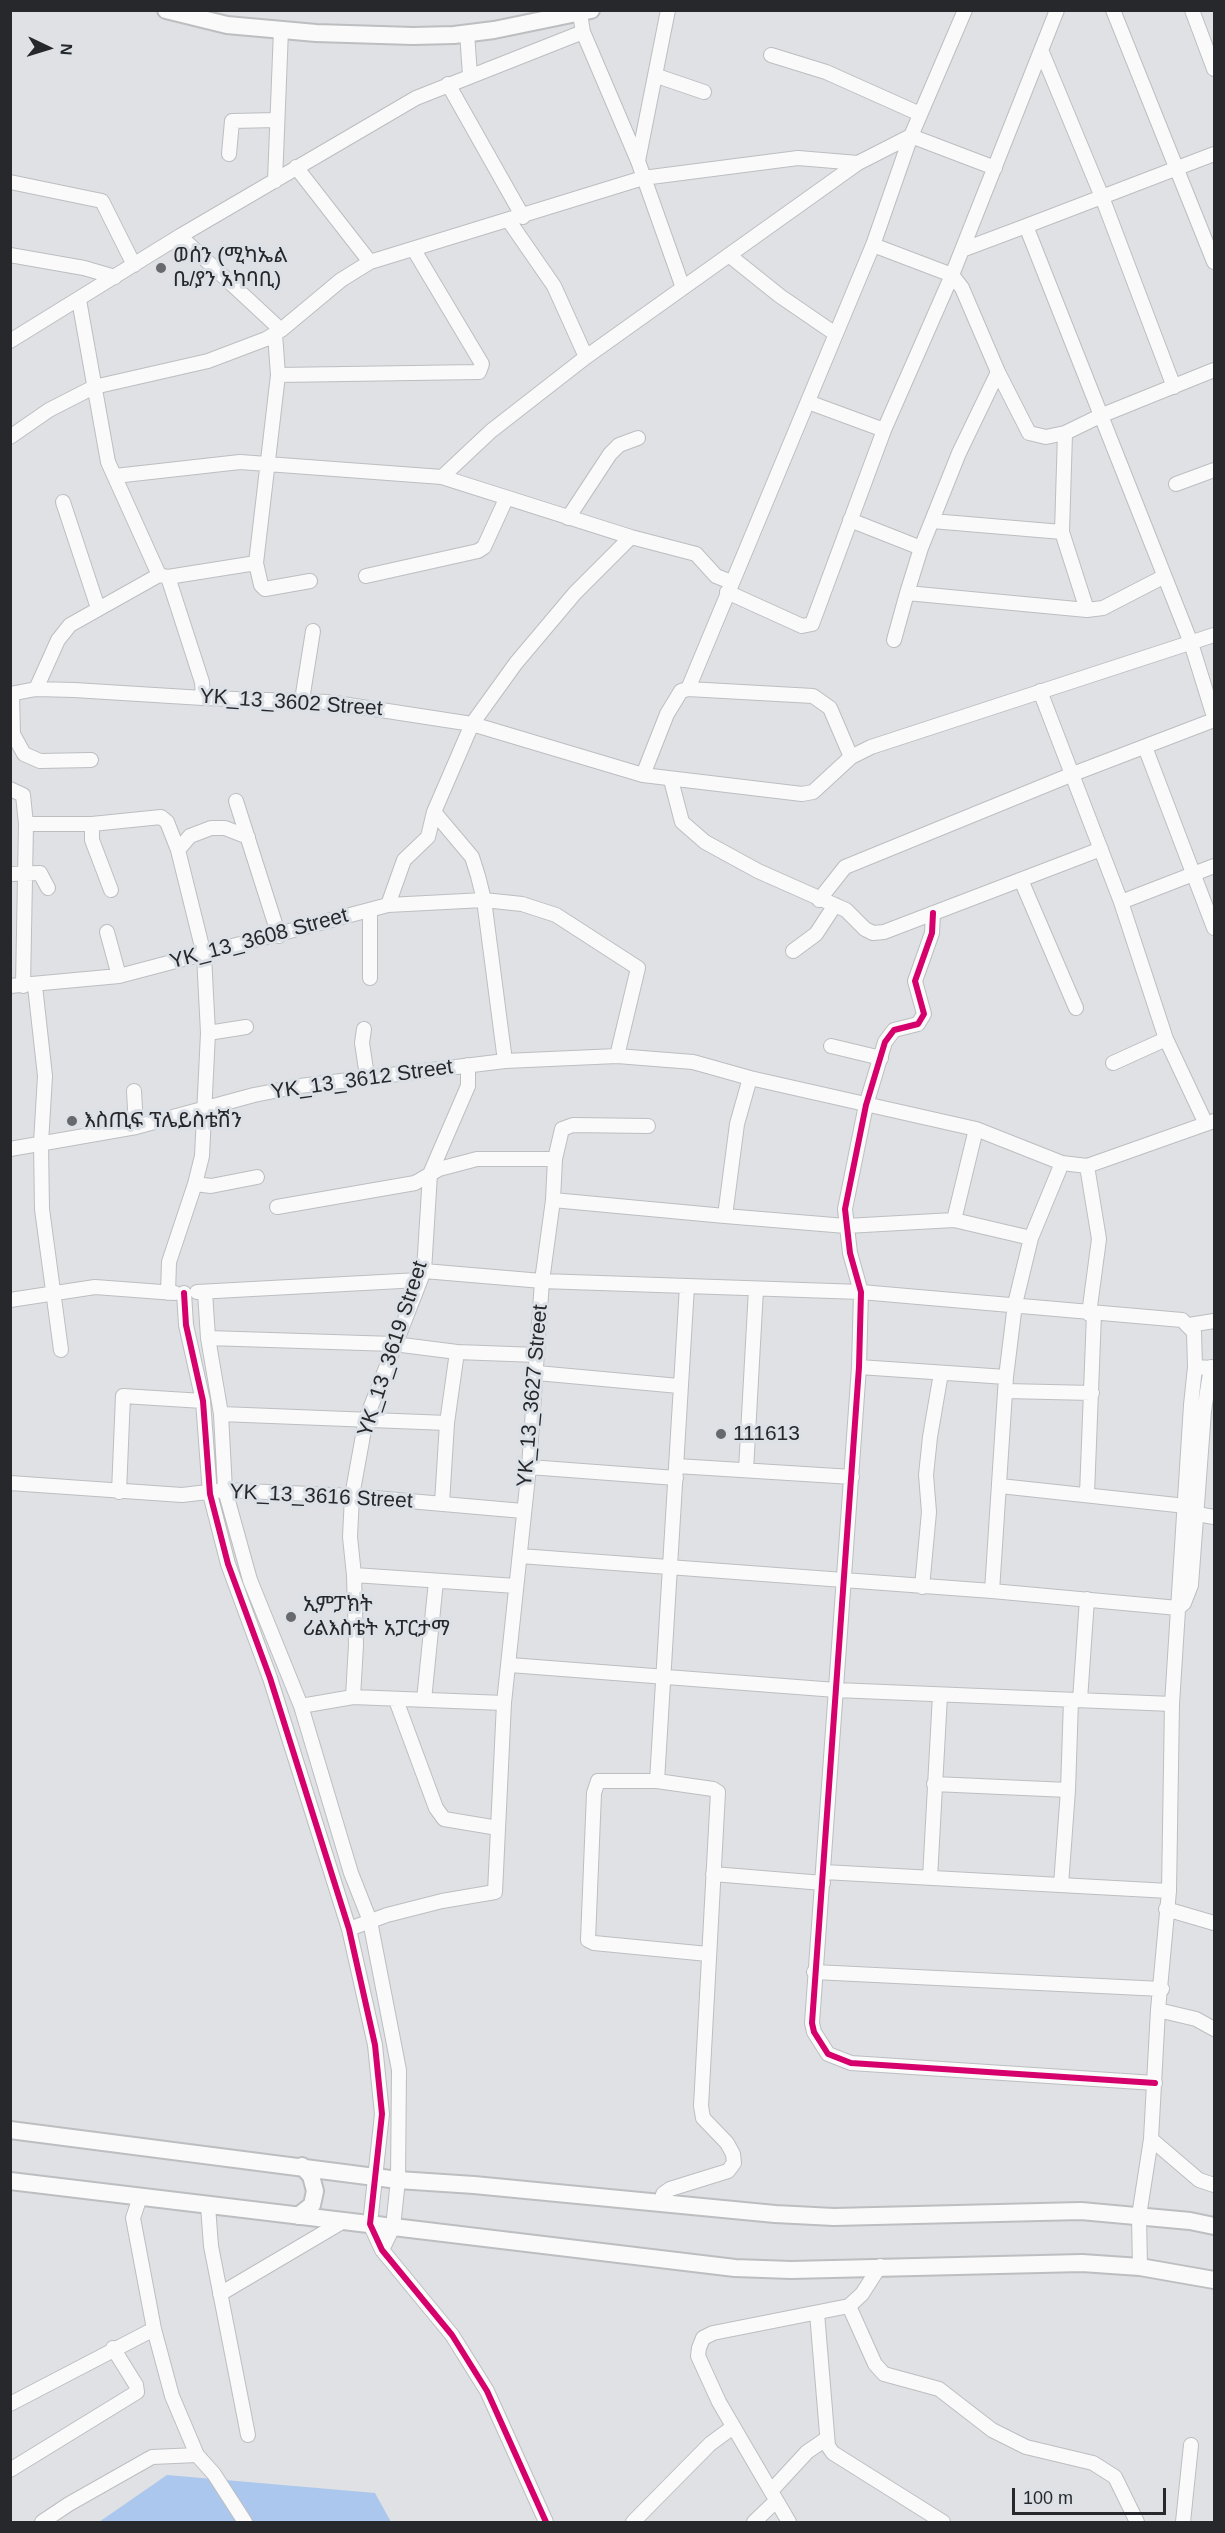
<!DOCTYPE html>
<meta charset="utf-8">
<style>
body{margin:0}
#map{position:relative;width:1225px;height:2533px;overflow:hidden;background:#dfe1e4;font-family:Helvetica,sans-serif}
canvas{display:block}
.frame{position:absolute;inset:0;border:12px solid #27282b;pointer-events:none}
.north{position:absolute;left:18px;top:18px;width:60px;height:60px;-webkit-text-stroke:4px #dce1e7;paint-order:stroke;rotate:94deg;font-size:16px;font-weight:700;line-height:24px;text-align:center;color:#27282b}
.north::after{content:'';display:block;margin:auto;width:21px;height:27px;background:#27282b;clip-path:polygon(50% 0,100% 100%,50% 72%,0 100%)}
.scale{position:absolute;left:1012px;top:2488px;width:154px;height:27px;box-sizing:border-box;border:3px solid #27282b;border-top:0;padding-left:8px;font-size:18px;line-height:21px;white-space:nowrap;color:#27282b;-webkit-text-stroke:4px #dce1e7;paint-order:stroke}
</style>
<div id="map">
<canvas width="1225" height="2533"></canvas>
<div class="frame"></div>
<div class="north">N</div>
<div class="scale">100 m</div>
</div>
<script>
const context = document.querySelector('canvas').getContext('2d');
context.lineJoin = 'round';
function paint(path, color) {
  context.fillStyle = color;
  context.fill(path, 'evenodd');
}
function shape(rows) {
  const path = new Path2D();
  for (const r of rows) {
    path.moveTo(r[0], r[1]);
    for (let i = 2; i < r.length; i += 2) path.lineTo(r[i], r[i + 1]);
  }
  return path;
}
function stroke(path, color, width, dash) {
  context.strokeStyle = color;
  context.lineWidth = width;
  context.lineCap = dash ? 'butt' : 'round';
  context.setLineDash(dash || []);
  context.stroke(path);
}
function label(font, color, halo, rows, align = 'center') {
  context.font = font + ' Helvetica,"Noto Sans Ethiopic",sans-serif';
  context.lineWidth = 6;
  context.setLineDash([]);
  context.textBaseline = 'middle';
  context.strokeStyle = halo;
  context.fillStyle = color;
  for (const [text, x, y, turn = 0] of rows) {
    context.save();
    context.translate(x, y);
    context.rotate((+turn || 0) * Math.PI / 180);
    context.textAlign = isNaN(turn) ? turn : align;
    if (halo) context.strokeText(text, 0, 0);
    context.fillText(text, 0, 0);
    context.restore();
  }
}
paint(shape([
 [167,2475,375,2493,391,2522,99,2522]
]), '#abc7ed');
const minor = shape([
 [1113,10,1214,262],
 [1192,10,1214,69],
 [583,32,638,161,683,288],
 [467,33,470,75],
 [1041,50,1102,197,1174,387],
 [771,55,826,72,920,114],
 [657,76,704,92],
 [448,84,523,217],
 [229,154,232,121,276,120],
 [1214,154,1026,226,1191,643,1214,717],
 [638,161,668,10],
 [296,167,370,262],
 [275,181,281,30],
 [10,182,102,201,134,265],
 [509,221,554,286,586,357],
 [180,236,281,330],
 [873,245,952,275,962,288,998,372,1029,433,1046,437,1065,433,1062,532,1087,610,1103,608,1163,577],
 [962,250,1026,226],
 [10,255,84,268,115,277],
 [730,256,780,296,834,333],
 [275,334,278,375,256,563,261,585,265,589,310,581],
 [10,341,180,236,416,98,583,32,580,14],
 [998,372,959,453,921,548,907,593,1087,610],
 [278,375,479,372,482,364,414,250],
 [808,402,884,430],
 [1065,433,1100,416,1214,370],
 [10,437,49,410,94,387,208,361,266,339,281,330,341,280,370,262,643,178,798,158,858,163],
 [115,476,240,462,442,477,491,431,586,357,858,163,911,136,995,168],
 [442,477,631,537,696,554,716,576,731,582],
 [1176,484,1214,470],
 [63,502,98,608],
 [568,518,610,454,619,445,638,438],
 [850,520,921,548],
 [932,521,1062,532],
 [159,575,168,577,202,682,203,698],
 [366,576,478,551,484,547,506,499],
 [168,577,256,563],
 [727,592,802,626,812,624,884,430,952,275,1057,10],
 [894,640,907,593],
 [36,689,58,640,70,625,159,575,108,462,79,300],
 [688,689,873,245,911,136,965,10],
 [1040,691,1121,902,1166,1039,1206,1124],
 [10,694,36,689,74,690,203,698,329,702,472,724,643,775,802,794,813,792,851,757,871,747,1214,635],
 [12,694,13,734,24,754,40,761,91,760],
 [302,700,313,631],
 [1145,747,1214,928],
 [643,775,667,714,681,691,688,689,813,696,830,708,851,757],
 [671,780,682,822,705,842,758,871,846,910,865,929,873,933,884,932,1101,849],
 [10,789,23,795,26,824,23,986],
 [236,801,279,936],
 [434,812,472,857,478,876,484,900,505,1061],
 [26,824,92,824,161,817,167,822,178,850,204,955,208,1033,202,1156,195,1184,169,1262,168,1293],
 [92,824,92,840,111,890],
 [178,850,190,836,211,828,225,828,248,837],
 [10,874,40,873,48,888],
 [1021,880,1076,1008],
 [819,900,845,867,1073,774,1214,720],
 [1121,902,1214,866],
 [388,905,404,860,428,837,434,812,472,724,516,663,575,593,631,537],
 [370,910,370,978],
 [933,913,932,933,915,981,924,1014,918,1024,894,1030,885,1042,866,1105,845,1209,850,1253,861,1292,859,1367,812,2023,814,2032,828,2054,851,2063,1155,2083],
 [107,932,119,976],
 [793,951,816,934,835,905],
 [10,986,119,976,388,905,484,900,522,904,556,915,638,968,617,1056],
 [35,986,45,1076,41,1143,42,1209,61,1350],
 [364,1029,362,1043,367,1076],
 [208,1033,246,1027],
 [831,1046,881,1058],
 [1113,1063,1166,1039],
 [468,1065,468,1086,430,1174,424,1271,366,1419,352,1496,350,1537,354,1575,356,1645,353,1697,504,1703],
 [750,1078,737,1124,725,1216,846,1226,954,1220,1031,1238],
 [134,1091,136,1127],
 [10,1149,136,1127,254,1095,300,1086,505,1061,617,1056,693,1062,750,1078,976,1129,1062,1163,1087,1166,1214,1121],
 [555,1159,562,1129,573,1125,648,1126],
 [1087,1166,1099,1239,1089,1314],
 [195,1184,211,1186,257,1177],
 [553,1200,725,1216],
 [277,1207,415,1183,439,1169,477,1159,555,1159,553,1200,542,1281,529,1467,504,1703,495,1892,442,1901,387,1915,349,1929],
 [954,1220,976,1129],
 [424,1271,542,1281,687,1286],
 [197,1292,419,1280],
 [205,1292,208,1338,221,1414,225,1490,250,1580,301,1706,351,1873,370,1921,399,2070,398,2180,393,2227,382,2250],
 [184,1293,186,1325,203,1401,210,1494,228,1564,270,1678,349,1929,375,2045,382,2114,370,2224,382,2250,452,2335,487,2391,546,2522],
 [10,1300,95,1287,175,1293],
 [1189,1325,1214,1321],
 [208,1338,394,1344,457,1352,537,1355],
 [859,1367,1006,1377],
 [537,1373,679,1386],
 [1006,1391,1092,1393],
 [221,1414,447,1423],
 [677,1466,852,1477],
 [529,1467,676,1478],
 [746,1470,756,1289],
 [10,1483,182,1495,225,1490,352,1496,523,1511],
 [1000,1486,1186,1506],
 [119,1492,123,1396,203,1401],
 [1087,1494,1094,1314],
 [442,1503,447,1423,457,1352],
 [1197,1514,1214,1517],
 [520,1556,992,1591,1178,1608,1184,1603,1191,1585,1204,1411,1211,1367],
 [354,1575,516,1586],
 [922,1587,929,1512,926,1475,930,1437,941,1373],
 [992,1591,1006,1377,1015,1304,1031,1238,1062,1163],
 [510,1665,836,1690,1172,1704],
 [396,1700,436,1808,444,1819,498,1828],
 [424,1700,436,1581],
 [1080,1700,1087,1599],
 [301,1706,353,1697],
 [657,1781,687,1286,861,1292,1182,1320,1194,1332,1195,1367],
 [934,1784,1068,1790,1061,1885],
 [1068,1790,1071,1700],
 [824,1872,1169,1891],
 [713,1874,823,1883],
 [930,1878,940,1695],
 [1166,1909,1214,1923],
 [814,1972,1162,1989],
 [1158,2010,1196,2019,1214,2029],
 [1151,2139,1199,2180,1214,2185],
 [140,2197,133,2218,154,2329,172,2396,197,2455],
 [662,2204,663,2194,670,2189,728,2171,734,2163,733,2154,727,2143,703,2118,701,2106,718,1792,713,1789,657,1781,598,1781,594,1793,588,1940,594,1943,708,1954],
 [208,2206,211,2246,248,2435],
 [1140,2267,1139,2216,1151,2139,1158,2010,1169,1891,1172,1704,1191,1405,1195,1367,1214,1368],
 [220,2294,342,2222],
 [849,2306,875,2364,884,2374,939,2389,992,2430,1026,2447,1093,2463,1115,2477,1137,2522],
 [817,2313,828,2446,833,2453,943,2522],
 [10,2404,154,2329],
 [10,2470,137,2392,136,2385,113,2348],
 [771,2491,807,2452,826,2439],
 [42,2522,69,2504,152,2457,197,2455,214,2474,245,2522],
 [633,2522,710,2444,733,2427],
 [754,2522,776,2501],
 [789,2522,719,2402,698,2356,699,2348,703,2338,713,2333,849,2306,862,2294,880,2266],
 [1183,2522,1191,2445]
]);
const major = shape([
 [166,10,227,25,316,33,413,36,454,35,494,30,591,10],
 [10,2130,398,2180,474,2185,775,2214,834,2217,1081,2211,1190,2221,1214,2226],
 [10,2181,735,2268,791,2270,1082,2263,1140,2267,1214,2280],
 [298,2216,312,2205,315,2191,311,2176,302,2166]
]);
stroke(minor, '#bcbec0', 16);
stroke(major, '#bcbec0', 20);
stroke(minor, '#fafafb', 14);
stroke(major, '#fafafb', 16);
stroke(shape([
 [933,913,932,933,915,981,924,1014,918,1024,894,1030,885,1042,866,1105,845,1209,850,1253,861,1292,859,1367,812,2023,814,2032,828,2054,851,2063,1155,2083],
 [184,1293,186,1325,203,1401,210,1494,228,1564,270,1678,349,1929,375,2045,382,2114,370,2224,382,2250,452,2335,487,2391,546,2522]
]), '#d6006c', 6);
for (const [x, y, r, color] of [
 [161,268,6,"#67696c"],
 [72,1121,6,"#67696c"],
 [721,1434,6,"#67696c"],
 [291,1617,6,"#67696c"]
]) {
  const dot = new Path2D();
  dot.arc(x, y, r, 0, 2 * Math.PI);
  context.fillStyle = color;
  context.fill(dot);
  stroke(dot, '#dce1e7', 2);
}
label('21px', '#27282b', '#dce1e7', [
 ["ወሰን (ሚካኤል",173,256],
 ["ቤ/ያን አካባቢ)",173,280],
 ["እስጢፍ ፕሌይስቴሽን",84,1121],
 ["111613",733,1434],
 ["ኢምፓክት",303,1605],
 ["ሪልእስቴት አፓርታማ",303,1629]
], 'left');
label('21px', '#27282b', '#dce1e7', [
 ["YK_13_3602 Street",291,703,4],
 ["YK_13_3608 Street",259,939,-15],
 ["YK_13_3612 Street",362,1080,-8],
 ["YK_13_3619 Street",393,1349,-72],
 ["YK_13_3627 Street",533,1396,-85],
 ["YK_13_3616 Street",321,1497,3]
]);
</script>
